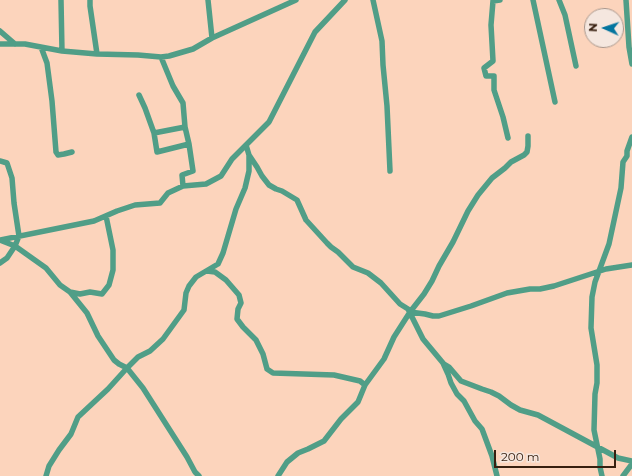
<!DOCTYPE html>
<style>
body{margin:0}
#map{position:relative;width:632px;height:476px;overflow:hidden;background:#fcd4bc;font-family:Montserrat,sans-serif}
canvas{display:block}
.north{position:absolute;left:584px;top:8px;width:40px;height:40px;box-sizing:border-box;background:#f5e7df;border:1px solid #a9978c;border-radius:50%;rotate:273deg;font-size:11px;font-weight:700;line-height:16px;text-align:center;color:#371f0f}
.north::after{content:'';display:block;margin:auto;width:14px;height:18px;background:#03759f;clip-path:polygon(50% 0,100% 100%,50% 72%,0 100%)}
.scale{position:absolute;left:494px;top:450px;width:122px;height:18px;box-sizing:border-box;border:2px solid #371f0f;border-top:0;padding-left:5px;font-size:12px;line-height:14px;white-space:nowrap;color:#371f0f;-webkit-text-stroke:3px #f5e7df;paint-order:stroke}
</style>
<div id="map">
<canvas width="632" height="476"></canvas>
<div class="north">N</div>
<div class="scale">200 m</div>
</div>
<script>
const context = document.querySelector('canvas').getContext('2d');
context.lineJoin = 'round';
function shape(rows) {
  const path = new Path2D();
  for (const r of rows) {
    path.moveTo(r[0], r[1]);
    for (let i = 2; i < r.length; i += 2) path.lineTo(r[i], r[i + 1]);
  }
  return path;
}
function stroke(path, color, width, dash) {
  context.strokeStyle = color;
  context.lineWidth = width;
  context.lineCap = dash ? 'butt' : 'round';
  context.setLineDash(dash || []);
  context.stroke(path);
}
stroke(shape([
 [61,0,62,51],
 [90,0,90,6,97,54],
 [208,0,212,38],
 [373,0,382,41,383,65,387,106,390,171],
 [500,0,493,1,491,25,493,61,484,68,486,76,494,76,494,90,503,117,508,138],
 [533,0,555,102],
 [559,0,565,15,576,66],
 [626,0,629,47,632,64],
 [0,31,15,44],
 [0,44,25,44,62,51,97,54,138,55,161,57,169,56,193,49,212,38,296,0],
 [41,47,47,63,52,101,56,152,58,155,64,154,72,152],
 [161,57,173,86,183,103,185,127,189,144,193,171,182,175,183,186],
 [139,95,145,108,154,133,185,127],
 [154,133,157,152,189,144],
 [249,155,257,167,262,176,269,185,276,189,282,191,297,200,306,220,327,243,331,247,338,252,353,267,368,273,381,283,400,304,408,309,423,339,443,363,448,374,451,383,457,394,464,401,475,421,482,429,492,456,497,476],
 [0,161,7,163,12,178,14,203,19,236,15,246,7,258,0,263],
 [0,240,94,221,117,211,135,205,160,203,168,193,183,186,206,184,221,176,232,159,269,122,315,32,345,0],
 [0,240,15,246,46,268,60,285,70,292,87,313,98,336,114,360,119,364,127,368,143,388,187,457,195,472,199,476],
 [207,271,215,272,226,280,239,295,241,303,238,309,237,319,243,327,256,340,263,354,267,369,273,373,334,375,360,381,365,385],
 [70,292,80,294,90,292,102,294,109,285,113,270,113,250,106,216],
 [410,312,425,314,433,316,439,316,471,306,507,293,530,289,540,289,554,286,606,269,632,265],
 [444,364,449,367,461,381,482,389,491,392,499,396,511,405,520,410,538,415,618,458,632,461],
 [46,476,49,466,59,450,71,434,78,417,108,389,127,368,138,357,150,351,163,339,184,310,186,293,189,286,196,277,218,264,223,253,236,209,245,188,249,171,249,155,246,145],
 [278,476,287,462,298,453,308,449,324,441,341,419,358,402,365,385,384,359,394,337,410,312,424,294,432,281,439,266,453,242,468,211,478,195,492,178,505,168,511,162,524,155,527,152,528,146,528,136],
 [602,476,600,467,600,459,594,430,595,394,597,383,597,365,591,328,592,297,595,282,609,244,621,188,623,162,627,156,627,151,632,137],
 [623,476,632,464]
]), '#509e87', 5.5);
</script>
